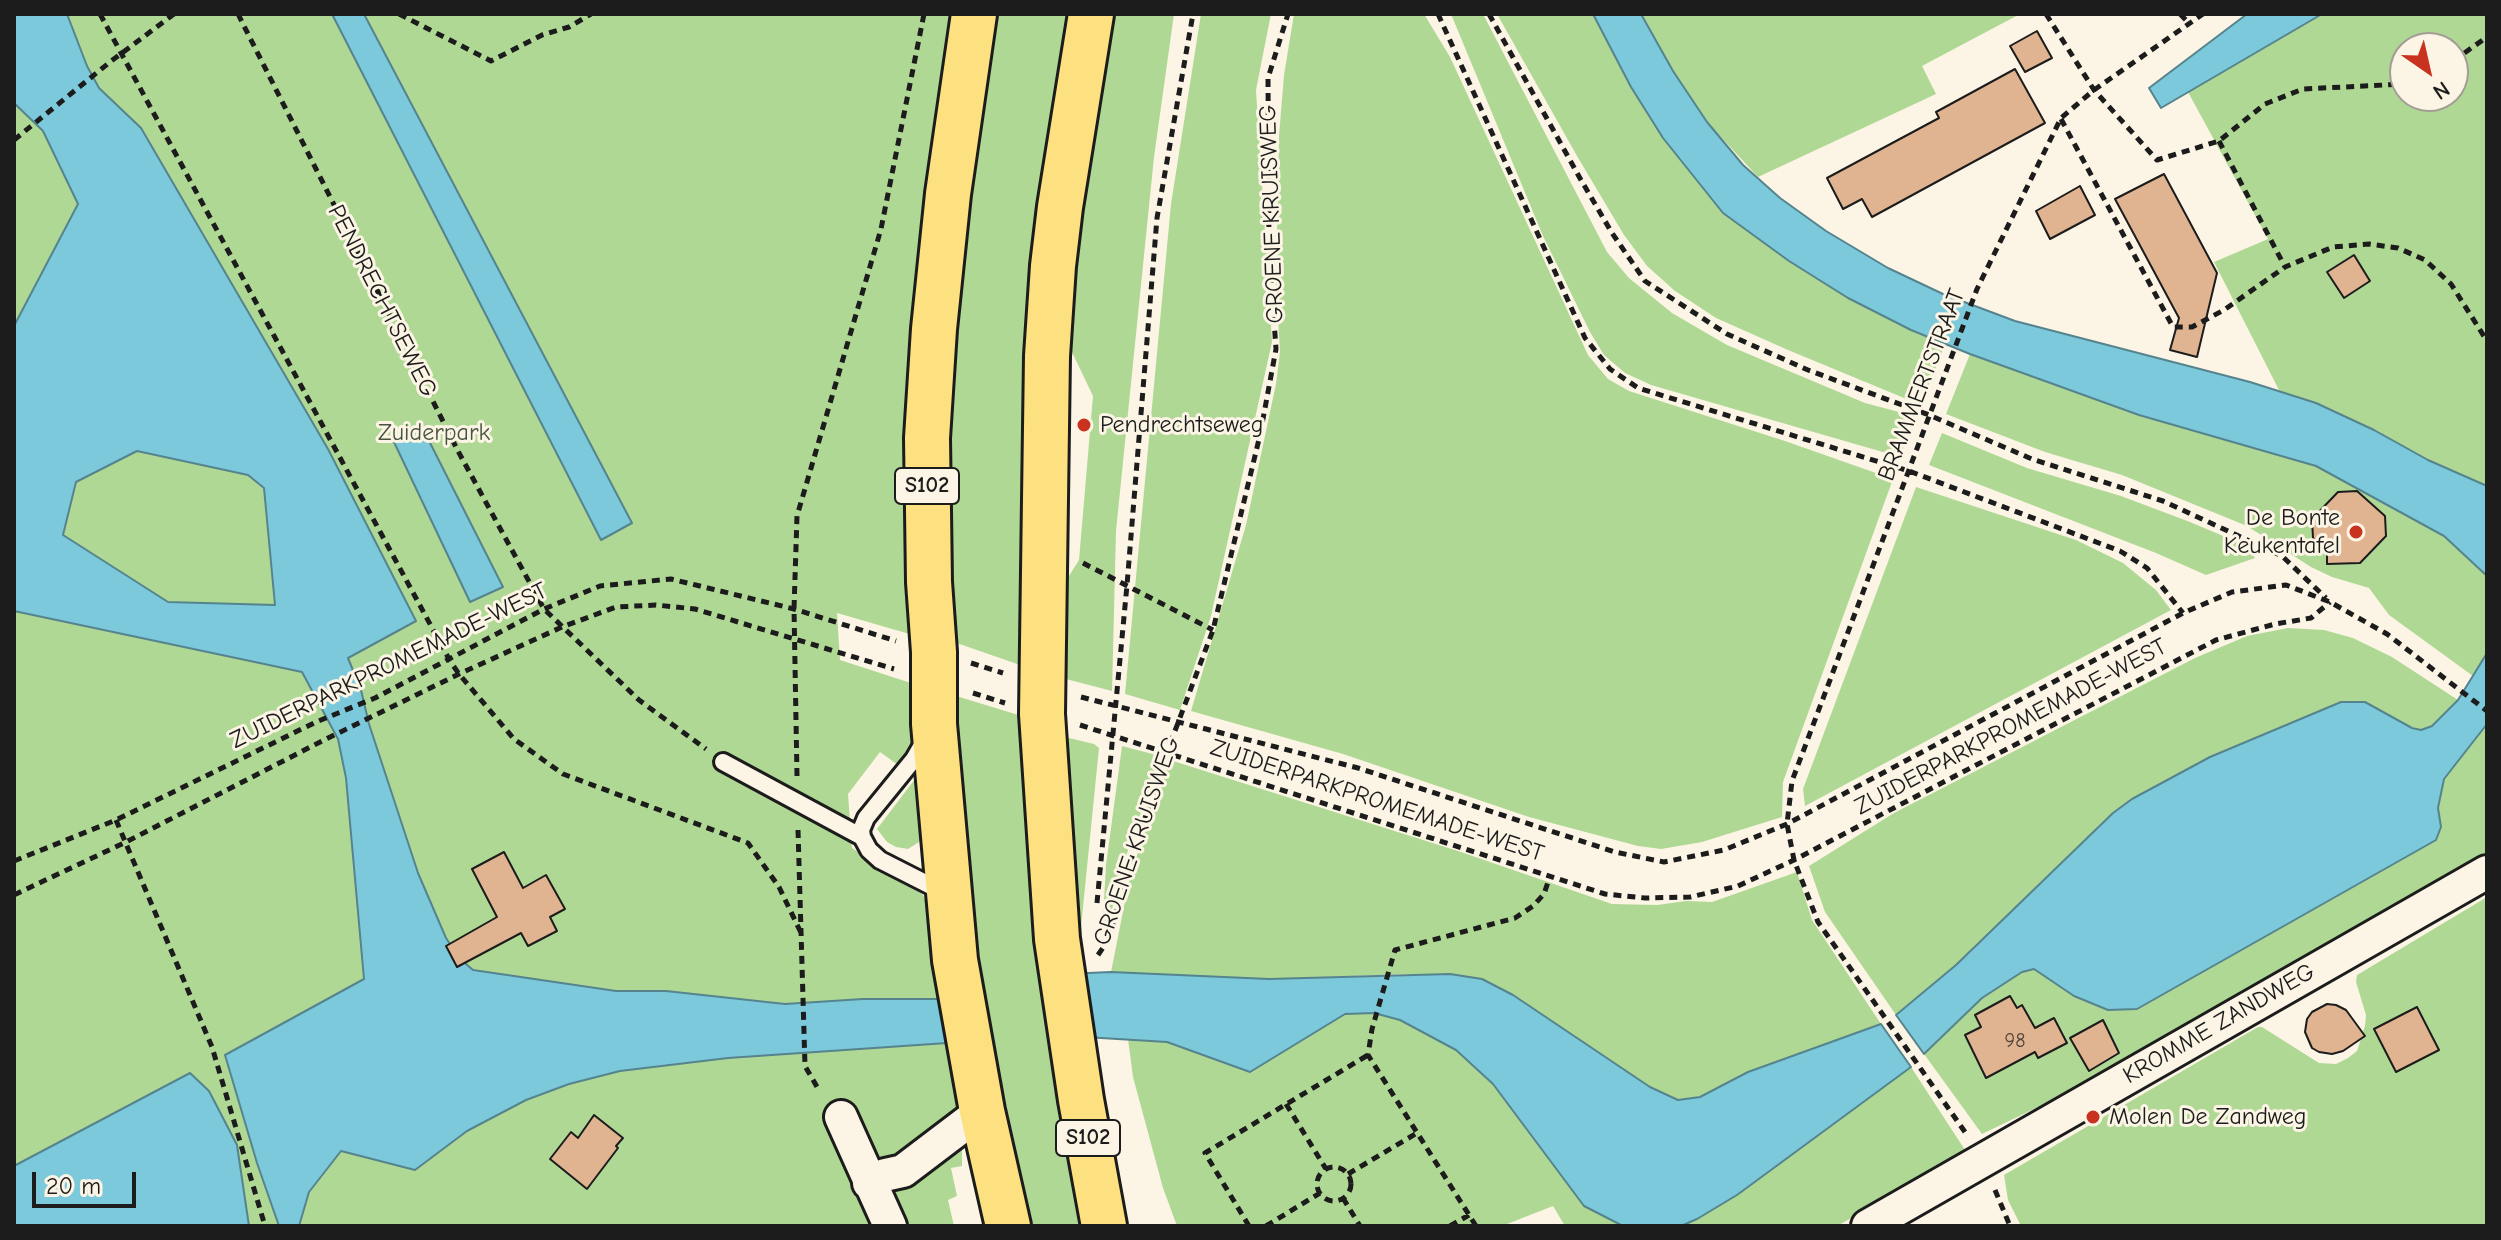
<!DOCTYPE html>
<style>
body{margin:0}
#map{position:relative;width:2501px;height:1240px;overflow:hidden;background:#fcf5e5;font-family:"Comic Neue",sans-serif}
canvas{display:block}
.frame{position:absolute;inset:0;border:16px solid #1c1c1c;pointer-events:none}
.north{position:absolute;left:2389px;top:32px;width:80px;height:80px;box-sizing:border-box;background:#fcf5e5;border:2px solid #a29e95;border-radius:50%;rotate:146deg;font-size:22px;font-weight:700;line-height:32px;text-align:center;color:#1c1c1c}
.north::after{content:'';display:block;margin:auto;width:28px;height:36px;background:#c8321e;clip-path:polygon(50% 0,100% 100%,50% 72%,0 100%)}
.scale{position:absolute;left:32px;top:1172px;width:104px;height:36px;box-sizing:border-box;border:4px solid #1c1c1c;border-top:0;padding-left:10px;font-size:24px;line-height:28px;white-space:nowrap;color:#1c1c1c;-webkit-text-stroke:6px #fcf5e5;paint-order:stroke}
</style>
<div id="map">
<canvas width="2501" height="1240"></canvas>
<div class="frame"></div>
<div class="north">N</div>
<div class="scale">20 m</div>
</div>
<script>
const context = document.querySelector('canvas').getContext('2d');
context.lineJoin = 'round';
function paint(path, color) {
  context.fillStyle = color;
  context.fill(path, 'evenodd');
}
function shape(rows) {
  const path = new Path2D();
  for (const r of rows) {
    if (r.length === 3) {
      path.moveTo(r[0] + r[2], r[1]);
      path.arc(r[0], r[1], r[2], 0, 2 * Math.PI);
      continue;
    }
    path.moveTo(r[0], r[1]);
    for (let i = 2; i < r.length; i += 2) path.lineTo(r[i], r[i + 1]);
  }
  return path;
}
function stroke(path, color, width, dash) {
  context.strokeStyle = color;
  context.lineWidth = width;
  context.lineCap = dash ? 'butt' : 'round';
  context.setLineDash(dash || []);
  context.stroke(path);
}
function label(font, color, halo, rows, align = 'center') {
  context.font = font + ' "Comic Neue",sans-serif';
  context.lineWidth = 6;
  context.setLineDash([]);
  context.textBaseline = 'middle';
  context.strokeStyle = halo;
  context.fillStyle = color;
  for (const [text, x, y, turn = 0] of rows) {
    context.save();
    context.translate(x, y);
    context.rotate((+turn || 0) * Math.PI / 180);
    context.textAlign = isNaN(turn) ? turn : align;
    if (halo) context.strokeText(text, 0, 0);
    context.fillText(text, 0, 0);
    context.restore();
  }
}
paint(shape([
 [14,14,956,14,913,635,837,613,840,660,914,684,918,726,913,745,898,765,880,752,848,794,852,848,922,894,933,910,947,999,865,1000,956,1043,964,1087,958,1146,962,1147,962,1166,951,1168,957,1196,948,1200,954,1226,14,1226],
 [989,14,1069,14,1044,156,1031,283,1023,442,1020,665,948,640,947,421,957,289],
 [1109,14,1174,14,1154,157,1116,531,1112,691,1066,679,1054,600,1079,560,1093,396,1060,327],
 [1201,14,1271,14,1256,90,1272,342,1211,616,1180,710,1125,694,1171,204],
 [1294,14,1424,14,1450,57,1588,355,1608,379,1629,391,1785,441,1893,479,1783,782,1782,817,1702,842,1661,849,1638,846,1529,817,1343,754,1191,711,1246,525,1276,384,1280,352,1276,284,1279,136,1284,75],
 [1451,14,1483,14,1607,252,1629,278,1672,313,1727,345,1865,403,1914,416,1900,457,1651,385,1625,373,1604,355,1590,332,1543,236],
 [1497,14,1593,14,1631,87,1663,138,1723,213,1789,261,1848,298,1945,344,1921,405,1788,350,1716,318,1675,291,1647,266,1624,235,1577,156],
 [1641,14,2020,14,1922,66,1936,94,1758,177,1707,122,1673,71],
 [2322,14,2487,14,2487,486,2428,460,2374,430,2316,403,2280,392,2214,262,2268,239,2188,92],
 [2405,48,2453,48,2453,96,2405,96],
 [1970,354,2139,415,2316,466,2444,536,2487,576,2487,653,2473,676,2389,615,2369,588,2332,577,2311,567,2247,526,2122,475,2045,452,1946,414],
 [1942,433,2027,468,2121,496,2190,522,2247,546,2255,558,2206,575,2156,553,1929,465],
 [1916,487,2076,540,2123,563,2156,590,2171,610,1805,806,1803,789],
 [2288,628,2324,630,2353,638,2392,657,2458,700,2432,726,2421,730,2341,702,2210,757,2132,799,2113,813,1956,965,1896,1015,1825,912,1809,866,1894,813,2195,658,2247,636],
 [953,695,1025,717,1087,1226,1029,1226,1003,1111,958,846],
 [2486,725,2487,861,2138,1059,1982,1134,1924,1054,1982,998,2022,972,2034,969,2074,996,2108,1010,2137,1009,2436,840,2441,827,2438,808,2444,779],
 [1065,737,1094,744,1099,748,1080,937,1075,934],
 [1122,746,1160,756,1121,871,1106,935,1102,937,1106,865],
 [1170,760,1458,851,1612,904,1657,905,1686,901,1712,902,1797,872,1812,920,1881,1024,1748,1072,1700,1097,1678,1100,1650,1087,1513,995,1482,979,1407,974,1269,979,1111,972,1130,876],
 [915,779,919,780,926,829,919,842,908,849,896,847,887,842,877,829],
 [2487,897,2487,1226,2021,1226,2008,1200,2004,1175,2258,1027,2262,1027,2319,1063,2336,1064,2348,1058,2357,1051,2365,1026,2366,1015,2356,982,2357,975],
 [1374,1013,1400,1020,1456,1050,1493,1084,1584,1206,1623,1226,1565,1226,1553,1206,1502,1226,1177,1226,1163,1188,1133,1077,1128,1039,1167,1042,1250,1072,1345,1014],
 [1911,1067,1967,1153,1837,1226,1681,1226,1697,1219,1737,1195]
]), '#b0d895');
const water = shape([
 [14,14,67,14,87,66,99,88,141,128,328,449,416,621,348,658,361,690,369,724,418,873,446,938,459,958,473,970,616,991,666,991,785,1004,863,999,947,999,991,1040,728,1058,620,1071,569,1084,526,1100,467,1131,415,1170,341,1151,309,1192,299,1226,279,1226,257,1163,225,1055,364,979,346,778,338,739,302,672,14,611,14,326,78,204,43,131,14,103,14,14],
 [137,451,248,475,264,488,275,605,168,602,63,535,76,482,137,451],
 [332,14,364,14,632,523,601,540,332,14],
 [1593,14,1641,14,1673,71,1707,122,1743,165,1780,198,1826,231,1888,268,1943,294,2015,321,2250,382,2316,403,2374,430,2428,460,2487,486,2487,576,2444,536,2316,466,2139,415,1970,354,1911,330,1848,298,1789,261,1723,213,1663,138,1631,87,1593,14],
 [2247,14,2322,14,2161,108,2149,88,2247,14],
 [422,427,503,587,470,602,393,440,422,427],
 [2487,653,2487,724,2444,779,2438,808,2441,827,2436,840,2137,1009,2108,1010,2074,996,2034,969,2022,972,1982,998,1924,1054,1896,1015,1956,965,2113,813,2132,799,2210,757,2341,702,2365,702,2412,728,2421,730,2432,726,2458,700,2487,653],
 [1111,972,1269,979,1450,974,1482,979,1513,995,1650,1087,1678,1100,1700,1097,1748,1072,1881,1024,1911,1067,1737,1195,1697,1219,1681,1226,1623,1226,1584,1206,1493,1084,1456,1050,1400,1020,1374,1013,1345,1014,1250,1072,1167,1042,1068,1036,1043,975,1111,972],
 [190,1073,209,1091,237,1145,249,1226,14,1226,14,1166,190,1073]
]);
paint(water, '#7bc9da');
stroke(water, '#55848e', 2);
const building = shape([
 [2037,31,2052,58,2025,72,2010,46,2037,31],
 [2015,69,2045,123,1872,217,1862,199,1843,209,1827,178,1939,118,1936,112,2015,69],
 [2164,174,2217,273,2197,357,2170,350,2179,318,2115,199,2164,174],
 [2080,186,2095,215,2050,239,2036,211,2080,186],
 [2354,255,2370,281,2344,298,2327,272,2354,255],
 [2357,491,2385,516,2386,536,2360,563,2327,564,2327,551,2313,538,2312,519,2338,492,2357,491],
 [504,852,523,888,546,875,565,909,550,917,557,931,528,946,521,933,457,967,446,946,497,917,472,869,504,852],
 [2010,996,2017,1008,2022,1005,2035,1028,2054,1018,2067,1043,2038,1058,2035,1052,1986,1078,1965,1035,1981,1027,1975,1015,2010,996],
 [2327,1004,2336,1005,2346,1010,2365,1036,2343,1051,2332,1054,2319,1052,2312,1048,2305,1032,2307,1019,2312,1012,2327,1004],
 [2417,1007,2439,1050,2396,1072,2374,1029,2417,1007],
 [2103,1020,2119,1053,2089,1071,2070,1038,2103,1020],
 [594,1115,623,1138,616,1146,618,1148,587,1189,550,1159,571,1132,578,1138,594,1115]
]);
paint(building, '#e0b491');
stroke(building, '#1c1c1c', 2);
const service = shape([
 [723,762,862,837,869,850,880,860,943,892],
 [862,837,861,830,866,818,914,759,925,740]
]);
const minor = shape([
 [841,1117,890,1226],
 [869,1183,885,1175,903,1171,982,1111],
 [1868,1226,2487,872]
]);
const primary = shape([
 [974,14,948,194,934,329,927,438,929,582,934,652,934,724,955,960,982,1111,1008,1226],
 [1091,14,1060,207,1053,266,1047,356,1042,714,1057,939,1081,1100,1104,1226]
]);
stroke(service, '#1c1c1c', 22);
stroke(minor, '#1c1c1c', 38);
stroke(primary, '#1c1c1c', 50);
stroke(shape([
 [100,14,450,661,459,674,514,739,563,774,748,843,779,887,803,937],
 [238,14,458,451,544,609,639,700,706,749],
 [399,14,491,61,542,35,569,27,591,14],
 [1438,14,1585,338,1610,369,1638,388,1909,471,2120,551,2147,568,2183,613],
 [1489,14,1581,180,1612,233,1645,281,1727,334,1808,370,1929,415,2032,459,2163,501,2282,556,2326,598],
 [2046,14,2094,90,2157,160,2219,141,2265,104,2303,89,2405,84],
 [2180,14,2190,24],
 [2453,61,2487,37],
 [2061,119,2173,327,2192,327,2224,310,2285,267,2333,247,2369,244,2398,248,2425,260,2451,284,2487,341],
 [14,140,110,62,174,14],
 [2219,141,2285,267],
 [1083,563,1213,630],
 [971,663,1003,673],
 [973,693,1005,703],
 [1081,697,1358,768,1615,852,1664,862,1724,850,1787,824,2183,613,2232,592,2286,585,2330,602,2387,634,2487,711],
 [1080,725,1605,894,1645,898,1690,897,1738,886,1794,860,2216,640,2275,624,2311,618,2330,602],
 [797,776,794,609,797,516,881,229,924,14],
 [116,820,212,1047,265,1226],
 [798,830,805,1066,820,1092],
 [14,861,116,820,316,722,375,698,544,609,600,586,671,579,794,609,896,641],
 [14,895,126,842,322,741,459,674,562,627,616,607,656,605,695,609,894,669],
 [1097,903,1127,585,1157,218,1193,14],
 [1098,955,1109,939,1127,872,1167,752,1213,630,1260,435,1276,349,1269,248,1268,78,1288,14],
 [1286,1104,1326,1169],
 [1965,1132,1818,922,1794,860,1787,824,1792,781,1977,289,2061,118,2094,90,2203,14],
 [1334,1184,17],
 [1348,1174,1417,1133],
 [1995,1190,2010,1226],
 [1343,1198,1360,1226],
 [1249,1226,1205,1153,1368,1055],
 [1266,1226,1320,1193],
 [1450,1226,1469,1215],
 [1476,1226,1368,1055,1372,1029,1395,950,1515,918,1533,906,1544,894,1550,876]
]), '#1c1c1c', 5, [8, 6]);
stroke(service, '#fcf5e5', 16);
stroke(minor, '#fcf5e5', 32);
stroke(primary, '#fde080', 44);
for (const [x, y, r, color] of [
 [1084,425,8,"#c8321e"],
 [2356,532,8,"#c8321e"],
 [2093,1117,8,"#c8321e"]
]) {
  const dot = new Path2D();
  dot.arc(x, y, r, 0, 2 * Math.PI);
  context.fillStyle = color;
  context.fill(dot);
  stroke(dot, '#fcf5e5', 3);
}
label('20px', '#4d4239', null, [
 ["98",2015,1041]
]);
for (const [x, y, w] of [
 [927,486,64],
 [1088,1138,64]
]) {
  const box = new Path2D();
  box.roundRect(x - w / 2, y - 18, w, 36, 6);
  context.fillStyle = '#fcf5e5';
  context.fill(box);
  stroke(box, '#1c1c1c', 2);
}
label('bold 22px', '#1c1c1c', null, [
 ["S102",927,486],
 ["S102",1088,1138]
]);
label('24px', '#1c1c1c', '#fcf5e5', [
 ["GROENE KRUISWEG",1272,214,-92],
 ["PENDRECHTSEWEG",382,301,63],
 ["BRAMMERTSTRAAT",1922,385,-69],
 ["ZUIDERPARKPROMEMADE-WEST",389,666,-26],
 ["ZUIDERPARKPROMEMADE-WEST",2011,727,-28],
 ["ZUIDERPARKPROMEMADE-WEST",1377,801,18],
 ["GROENE KRUISWEG",1137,841,-71],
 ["KROMME ZANDWEG",2219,1024,-30]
]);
label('24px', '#1c1c1c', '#fcf5e5', [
 ["Pendrechtseweg",1100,425],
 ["De Bonte",2340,518,"right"],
 ["Keukentafel",2340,546,"right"],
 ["Molen De Zandweg",2109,1117]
], 'left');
label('24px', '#485440', '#fcf5e5', [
 ["Zuiderpark",434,433]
]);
</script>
